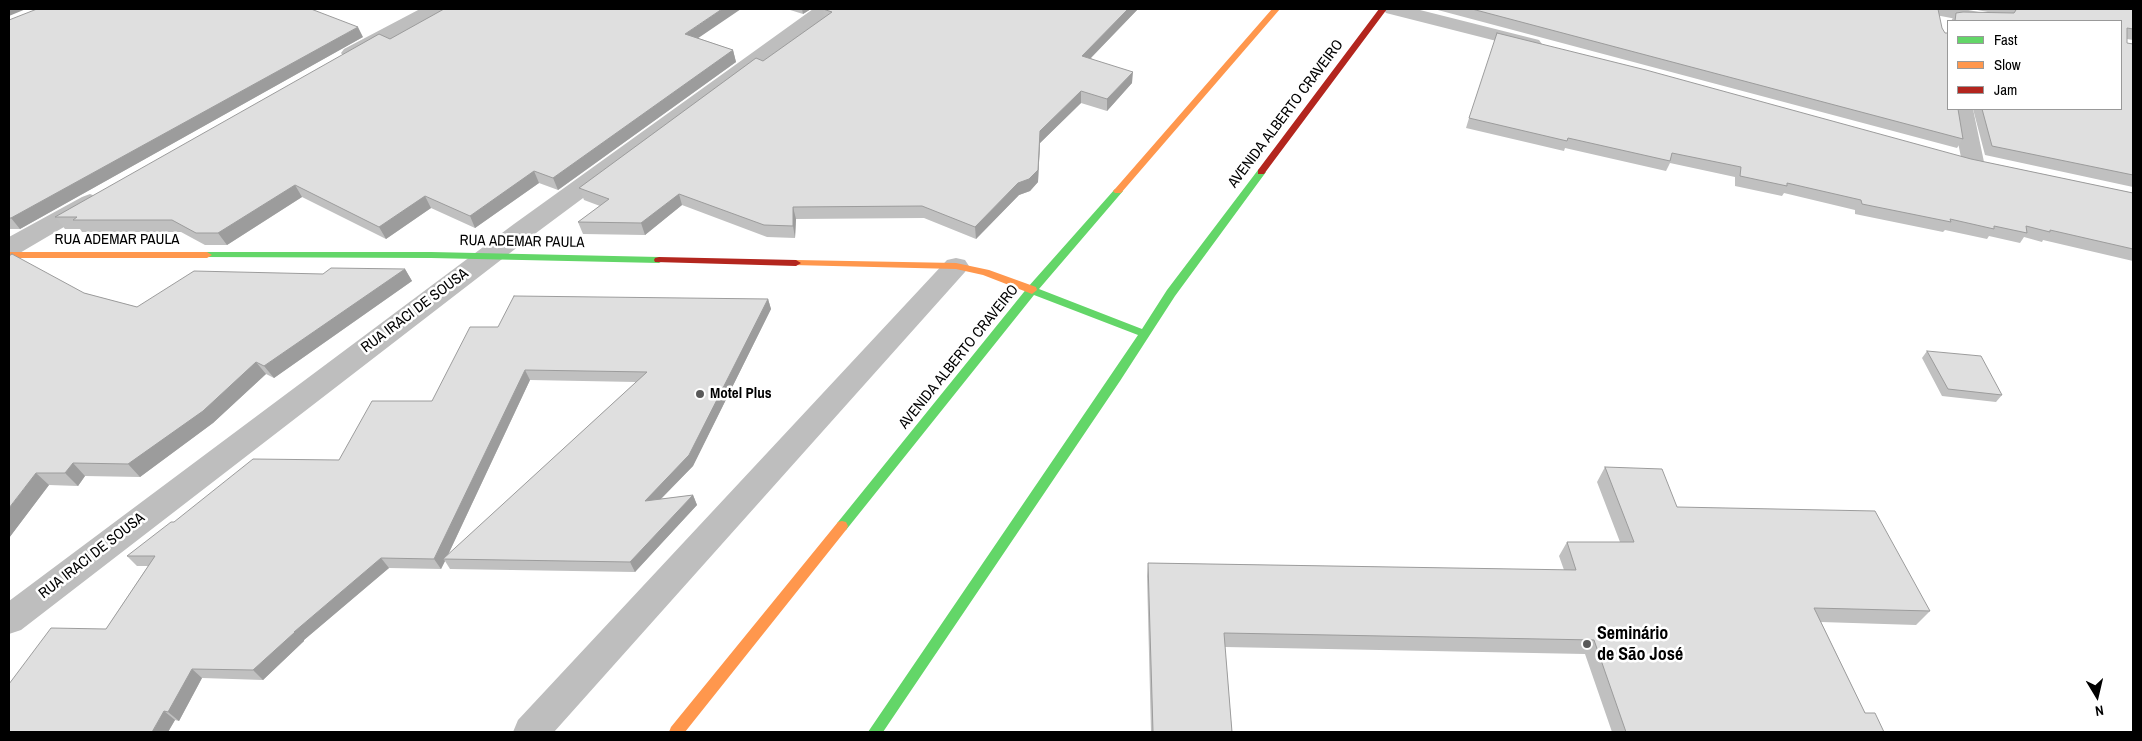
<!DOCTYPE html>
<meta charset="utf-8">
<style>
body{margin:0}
#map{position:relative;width:2142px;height:741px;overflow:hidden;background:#fff;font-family:"Archivo Narrow",sans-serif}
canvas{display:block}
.frame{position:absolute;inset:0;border:10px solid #000;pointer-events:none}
.legend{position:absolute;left:1947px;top:20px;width:175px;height:90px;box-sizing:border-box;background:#fff;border:1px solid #999;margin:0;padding:6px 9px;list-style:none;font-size:15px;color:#000}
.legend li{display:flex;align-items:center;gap:10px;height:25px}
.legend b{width:25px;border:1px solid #999}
.north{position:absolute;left:2072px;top:671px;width:50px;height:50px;-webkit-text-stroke:4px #fff;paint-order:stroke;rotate:171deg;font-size:14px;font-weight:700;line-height:20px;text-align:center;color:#000}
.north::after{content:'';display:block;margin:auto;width:18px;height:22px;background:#000;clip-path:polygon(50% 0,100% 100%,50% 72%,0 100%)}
</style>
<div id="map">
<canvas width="2142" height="741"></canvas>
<div class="frame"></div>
<ul class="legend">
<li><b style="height:6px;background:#63d668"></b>Fast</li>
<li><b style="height:6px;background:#ff974d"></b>Slow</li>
<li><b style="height:6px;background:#b3261e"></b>Jam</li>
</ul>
<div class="north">N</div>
</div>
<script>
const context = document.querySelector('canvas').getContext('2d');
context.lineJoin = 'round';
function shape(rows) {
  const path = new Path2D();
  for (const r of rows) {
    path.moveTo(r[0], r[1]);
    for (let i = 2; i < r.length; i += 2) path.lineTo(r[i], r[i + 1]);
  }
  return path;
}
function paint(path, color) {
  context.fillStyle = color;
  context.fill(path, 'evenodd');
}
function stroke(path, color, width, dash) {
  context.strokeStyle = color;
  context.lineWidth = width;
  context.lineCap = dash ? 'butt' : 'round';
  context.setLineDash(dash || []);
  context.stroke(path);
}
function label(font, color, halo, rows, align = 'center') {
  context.font = font + ' "Archivo Narrow",sans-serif';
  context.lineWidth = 5;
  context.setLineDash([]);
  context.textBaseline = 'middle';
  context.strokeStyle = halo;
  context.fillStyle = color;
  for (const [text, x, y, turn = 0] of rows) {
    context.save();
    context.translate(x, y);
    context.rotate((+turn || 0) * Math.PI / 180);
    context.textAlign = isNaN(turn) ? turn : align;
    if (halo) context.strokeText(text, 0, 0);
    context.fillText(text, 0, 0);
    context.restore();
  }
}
paint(shape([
 [420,9,444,9,441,13,358,57,351,59,344,57,341,53,344,49,420,9],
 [813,9,835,9,832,13,532,236,21,630,9,634,9,601,514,224,813,9],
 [1383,9,1416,9,1539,40,1542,44,1539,48,1532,50,1386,13,1383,9],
 [1922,9,1963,9,2005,17,2008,21,1967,21,1925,13,1922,9],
 [1951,109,1973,109,1984,162,1981,167,1973,169,1965,167,1962,162,1951,109],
 [90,194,98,197,102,202,98,207,18,254,9,256,9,237,82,197,90,194],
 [956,258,965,260,969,266,965,272,554,732,513,732,518,720,947,260,956,258]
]), '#bebebe');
paint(shape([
 [1261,169,1266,172,1175,296,1120,381,883,732,868,732,1138,335,1034,295,846,530,842,531,838,530,836,526,838,522,1028,287,1115,189,1118,188,1123,191,1039,289,1142,329,1167,290,1258,170,1261,169],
 [207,252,431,252,659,257,664,260,659,263,431,258,203,257,202,255,207,252]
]), '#63d668');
paint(shape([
 [1272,9,1280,9,1121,193,1115,193,1113,191,1115,189,1272,9],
 [9,252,207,252,212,255,207,258,9,258,9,252],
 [796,260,956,263,989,270,1036,287,1037,290,1032,294,983,275,956,269,792,265,791,263,792,261,796,260],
 [842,521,846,522,848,526,846,530,685,732,669,732,671,727,838,522,842,521]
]), '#ff974d');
paint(shape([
 [1379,9,1387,9,1264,174,1258,174,1258,170,1379,9],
 [659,257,796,260,801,263,796,266,655,262,654,260,655,258,659,257]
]), '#b3261e');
paint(shape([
 [787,9,811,9,803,14],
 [823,9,1138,9,1091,58,1132,83,1107,111,1081,103,1040,143,1038,182,1030,191,1019,195,976,239,924,218,796,219,795,238,767,237,682,205,645,235,583,234,578,222,600,206,584,200,579,188,824,18],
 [1434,9,1938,9,1948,109,1963,139,1957,148],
 [1972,9,2133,9,2133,40,2127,39,2127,43,2133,44,2133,187,1985,155,1973,109,2121,109,2121,21,1951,21,1956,13,1993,13],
 [9,20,363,37,20,229,9,229],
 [698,38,733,50,736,62,558,190,539,183,475,228,431,208,386,239,302,197,227,245,205,245,181,232,82,232,80,229,65,229,55,217,390,39],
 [1469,118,1971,159,2133,193,2133,261,2043,240,2042,242,2024,237,2020,243,1989,236,1987,239,1945,230,1943,232,1855,214,1855,210,1784,193,1782,196,1735,186,1735,177,1670,163,1666,171,1565,148,1564,151,1466,128],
 [405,269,412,281,274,378,266,374,213,423,140,477,85,476,78,486,49,485,9,538,84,293,137,307,323,274],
 [768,299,771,309,693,466,661,499,693,495,697,505,635,572,450,569,445,561,441,569,389,568,304,640,304,641,263,680,202,678,179,721,175,720,168,732,106,629,148,566,137,566,127,556,174,522,339,460,432,401,498,327],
 [530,380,636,382,448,555],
 [1927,351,2002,395,1996,402,1942,396,1922,358],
 [1605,467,1677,507,1930,611,1916,625,1821,622,1865,713,1884,732,1612,732,1585,654,1225,647,1232,732,1151,732,1147,576,1148,563,1564,570,1559,556,1567,542,1620,542,1597,482]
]), '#c0c0c0');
paint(shape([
 [9,9,26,9,9,16],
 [722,9,741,9,688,45,685,34],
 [802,9,811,9,803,14],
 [1128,9,1138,9,1082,67,1082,56],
 [358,27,363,37,20,229,11,218],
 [733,50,736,62,558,190,553,178],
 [1133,72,1132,83,1107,111,1107,99],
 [1081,91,1081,103,1040,143,1038,182,1030,191,1019,195,976,239,975,227,1018,183,1040,131],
 [534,171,539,183,475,228,470,216],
 [295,185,302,197,227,245,218,233],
 [679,194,682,205,645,235,641,223],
 [425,196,431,208,386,239,379,227],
 [793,207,796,219,795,238,793,226],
 [405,269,412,281,274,378,264,366],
 [768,299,771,309,693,466,649,511,645,501],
 [256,362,266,374,213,423,140,477,128,464],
 [525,370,530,380,446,559,443,559,445,561,441,569,434,559],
 [73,463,85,476,78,486,65,473],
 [36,473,49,485,9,538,9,508],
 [693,495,697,505,635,572,630,562],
 [381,558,389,568,304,640,304,641,263,680,253,670,294,632],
 [192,669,202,678,179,721,168,712],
 [164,711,175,720,168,732,152,732]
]), '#9c9c9c');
const building = shape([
 [37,9,311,9,358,27,11,218,9,218,9,20,37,9],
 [444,9,722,9,685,34,733,50,553,178,534,171,470,216,425,196,379,227,295,185,218,233,196,233,172,220,73,220,77,217,55,217,379,34,390,39,444,9],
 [823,9,1128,9,1082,56,1133,72,1107,99,1081,91,1040,131,1038,170,1029,179,1018,183,975,227,922,206,793,207,793,226,764,225,679,194,641,223,578,222,609,199,579,188,756,58,763,61,832,12,823,9],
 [1472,9,1938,9,1942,28,1945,33,1948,33,1948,109,1958,109,1963,139,1472,9],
 [2014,9,2133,9,2133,29,2127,28,2127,43,2133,44,2133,175,1992,146,1982,109,2121,109,2121,21,1955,21,1956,13,1963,12,2014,13,2016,10,2014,9],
 [1497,33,1646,70,1971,159,2133,193,2133,249,2050,230,2050,232,2026,226,2027,233,1994,226,1994,229,1950,219,1951,222,1862,204,1861,200,1787,183,1787,186,1740,176,1741,167,1672,153,1670,161,1568,138,1567,141,1469,118,1497,33],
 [12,254,84,293,137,307,194,271,323,274,331,268,405,269,264,366,256,362,203,411,128,464,73,463,65,473,36,473,9,508,9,256,12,254],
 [514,296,768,299,689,455,645,501,693,495,630,562,443,559,647,372,525,370,434,559,381,558,294,632,295,632,253,670,192,669,168,712,164,711,152,732,9,732,9,684,51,628,106,629,155,556,127,556,171,522,174,522,253,459,339,460,372,401,432,401,470,327,498,327,514,296],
 [1927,351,1981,356,2002,395,1948,389,1927,351],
 [1605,467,1662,469,1677,507,1875,511,1930,611,1814,608,1865,713,1875,713,1884,732,1626,732,1594,640,1224,633,1232,732,1153,732,1148,563,1576,570,1567,542,1634,542,1605,467]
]);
paint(building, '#dfdfdf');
stroke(building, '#9c9c9c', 1);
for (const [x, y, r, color] of [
 [700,394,5,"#595959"],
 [1587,644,5,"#595959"]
]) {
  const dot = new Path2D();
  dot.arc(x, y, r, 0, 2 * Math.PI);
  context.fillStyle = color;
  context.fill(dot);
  stroke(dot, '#fff', 2);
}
label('15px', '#000', '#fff', [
 ["AVENIDA ALBERTO CRAVEIRO",1286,114,-53],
 ["RUA ADEMAR PAULA",117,240],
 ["RUA ADEMAR PAULA",522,242,1],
 ["RUA IRACI DE SOUSA",415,311,-37],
 ["AVENIDA ALBERTO CRAVEIRO",959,357,-51],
 ["RUA IRACI DE SOUSA",92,556,-38]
]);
label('bold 15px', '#000', '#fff', [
 ["Motel Plus",710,394]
], 'left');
label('bold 18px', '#000', '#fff', [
 ["Seminário",1597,634],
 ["de São José",1597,655]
], 'left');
</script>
